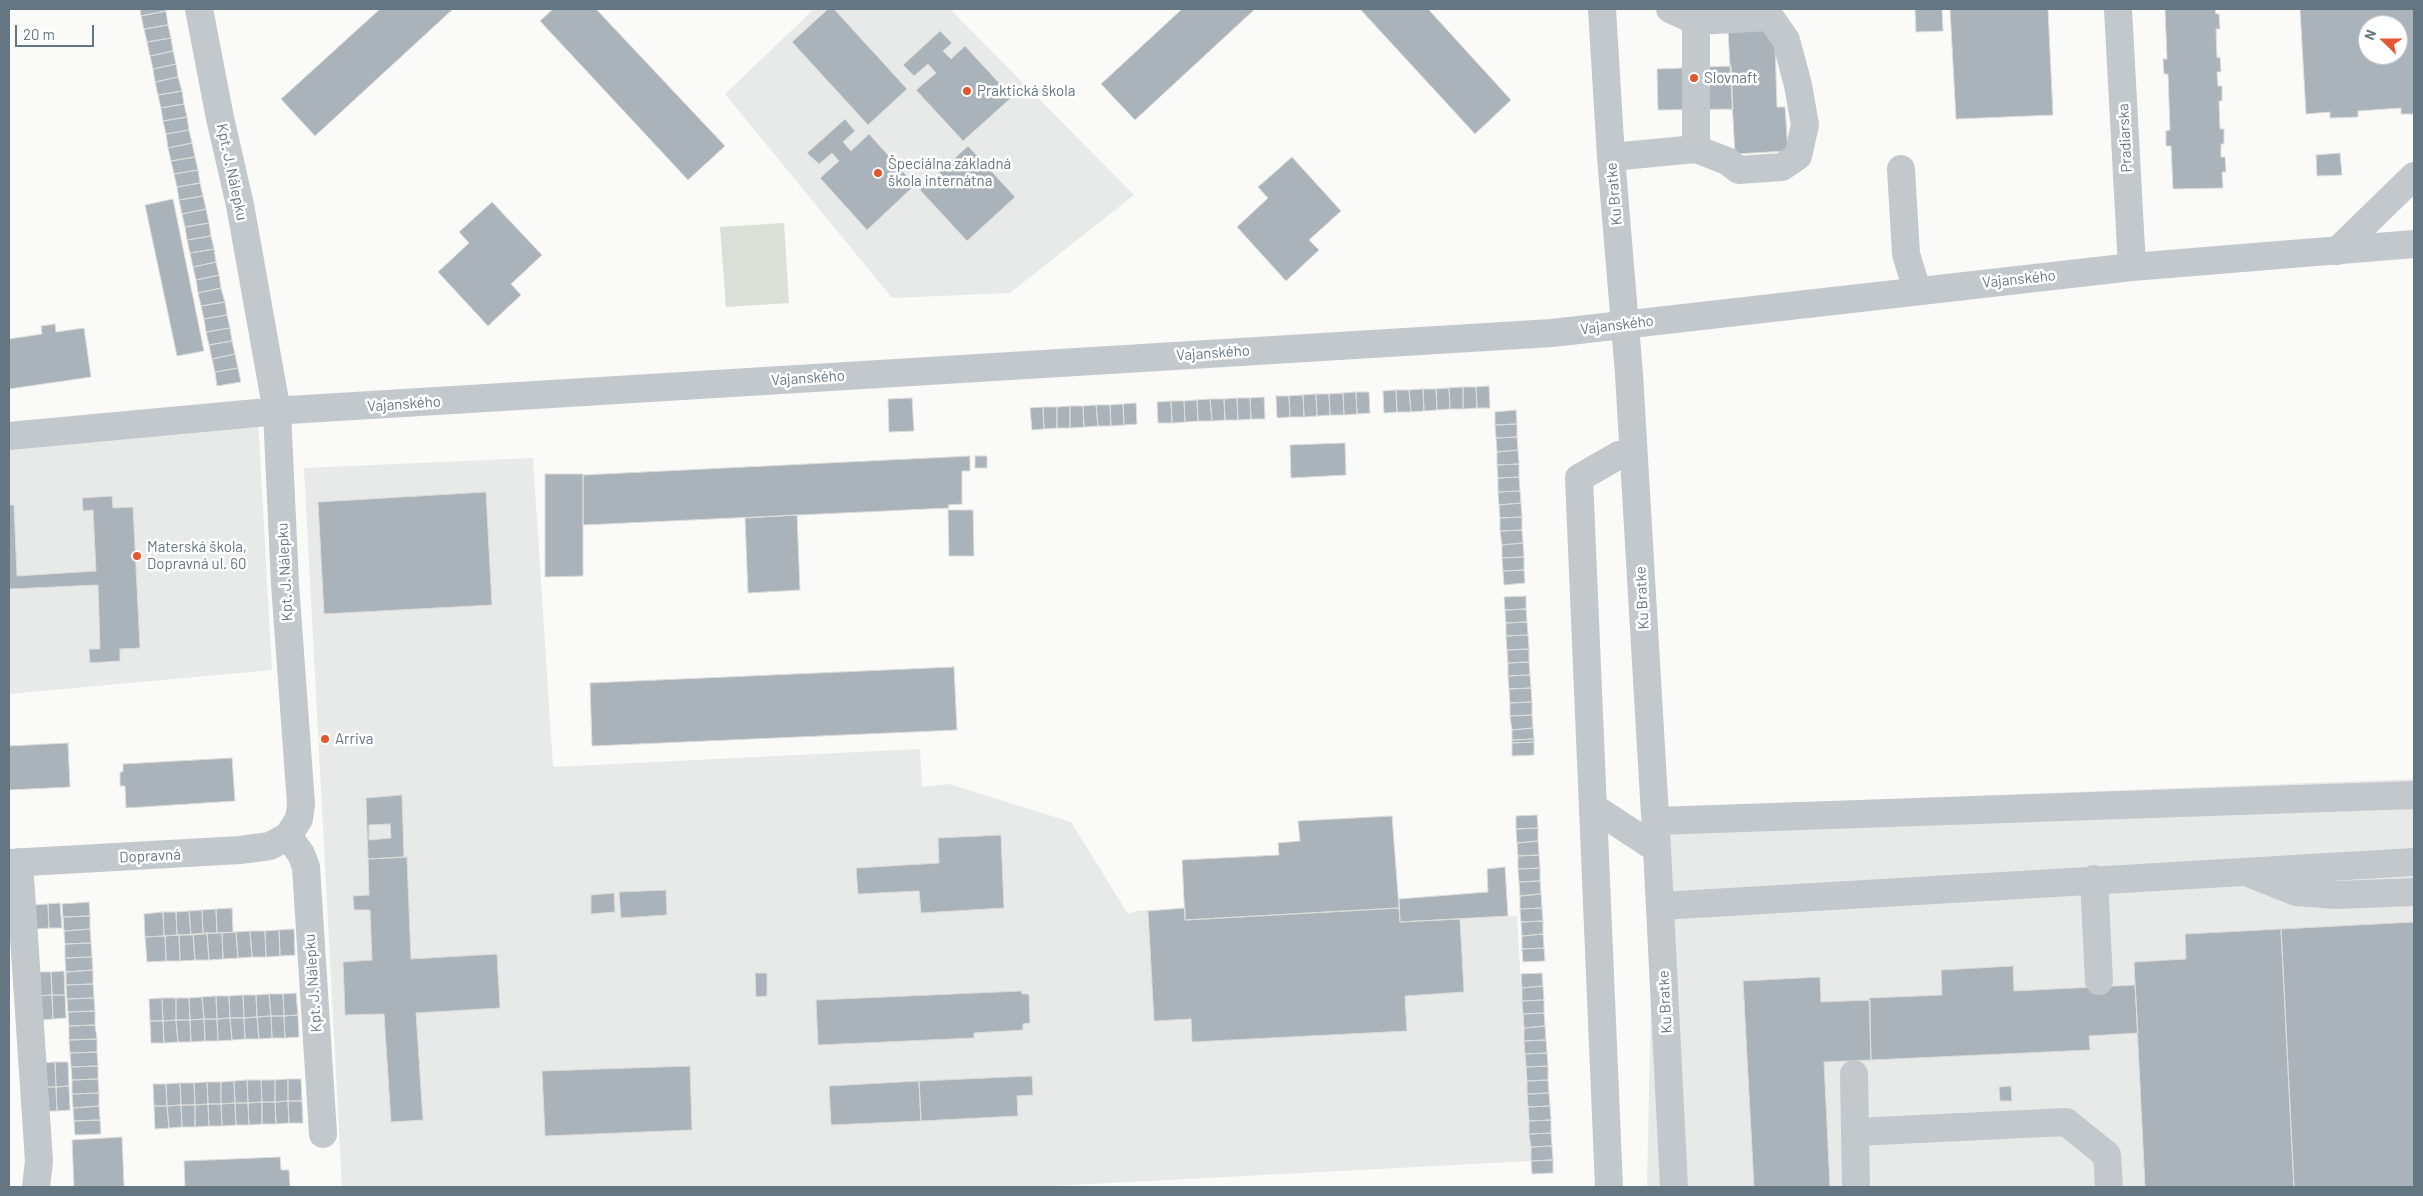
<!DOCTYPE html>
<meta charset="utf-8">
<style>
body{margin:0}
#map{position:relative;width:2423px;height:1196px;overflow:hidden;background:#fafaf8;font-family:Barlow,sans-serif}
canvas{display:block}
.frame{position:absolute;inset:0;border:10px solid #657683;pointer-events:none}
.north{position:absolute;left:2358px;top:15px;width:50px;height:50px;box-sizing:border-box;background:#fff;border:1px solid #c1c8cd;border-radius:50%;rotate:292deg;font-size:14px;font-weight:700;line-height:20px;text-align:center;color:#657683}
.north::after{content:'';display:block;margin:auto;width:18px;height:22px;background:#e4572e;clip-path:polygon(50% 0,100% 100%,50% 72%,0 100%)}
.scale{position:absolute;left:15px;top:25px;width:79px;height:22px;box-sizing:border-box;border:2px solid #657683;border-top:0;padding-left:6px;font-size:15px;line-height:18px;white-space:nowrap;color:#657683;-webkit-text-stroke:4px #fff;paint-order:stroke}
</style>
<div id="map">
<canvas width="2423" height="1196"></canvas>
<div class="frame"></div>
<div class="north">N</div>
<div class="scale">20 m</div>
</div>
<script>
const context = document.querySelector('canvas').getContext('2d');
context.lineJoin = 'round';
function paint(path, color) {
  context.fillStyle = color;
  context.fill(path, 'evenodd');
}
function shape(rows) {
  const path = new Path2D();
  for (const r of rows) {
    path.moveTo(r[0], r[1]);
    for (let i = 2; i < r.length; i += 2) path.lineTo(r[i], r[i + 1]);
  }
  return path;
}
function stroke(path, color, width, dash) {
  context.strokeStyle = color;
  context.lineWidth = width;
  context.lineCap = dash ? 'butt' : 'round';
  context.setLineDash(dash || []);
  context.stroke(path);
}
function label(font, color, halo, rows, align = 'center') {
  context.font = font + ' Barlow,sans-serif';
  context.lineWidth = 5;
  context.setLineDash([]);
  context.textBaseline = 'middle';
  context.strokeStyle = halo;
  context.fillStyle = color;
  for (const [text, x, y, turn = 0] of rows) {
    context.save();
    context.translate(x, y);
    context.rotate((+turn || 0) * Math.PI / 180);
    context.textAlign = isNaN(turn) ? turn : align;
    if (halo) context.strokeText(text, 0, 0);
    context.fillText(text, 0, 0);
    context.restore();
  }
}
paint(shape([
 [814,9,950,9,1134,195,1010,293,892,298,725,94],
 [258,419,272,670,9,694,9,442],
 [533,458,553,767,920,749,922,787,949,784,1071,822,1128,914,1137,911,1185,908,1186,920,1399,908,1401,922,1517,916,1531,1161,1034,1187,342,1187,304,468],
 [2414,779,2414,1187,1647,1187,1655,808]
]), '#e8e9e9');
paint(shape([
 [784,223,789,303,726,307,720,227]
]), '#dadfd7');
const building = shape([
 [140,9,165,9,166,11,141,16,140,9],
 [380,9,453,9,315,136,281,99,380,9],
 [553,9,596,9,725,146,688,180,540,21,553,9],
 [828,9,834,9,907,89,868,125,792,42,828,9],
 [1182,9,1255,9,1135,120,1101,84,1182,9],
 [1360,9,1428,9,1511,100,1475,134,1360,9],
 [1915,9,1942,9,1943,31,1916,32,1915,9],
 [1950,9,2048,9,2053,115,1956,119,1950,9],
 [2165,9,2215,9,2216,14,2219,14,2220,29,2216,29,2217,58,2220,57,2221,72,2217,72,2218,86,2222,86,2222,101,2219,101,2220,129,2224,129,2224,144,2221,144,2221,157,2225,157,2226,172,2222,172,2223,188,2173,189,2171,146,2166,146,2166,131,2170,130,2168,74,2164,74,2163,59,2167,59,2165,9],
 [2300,9,2414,9,2414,114,2401,114,2401,108,2358,111,2358,117,2330,118,2330,112,2306,114,2300,9],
 [2368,25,2398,25,2398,55,2368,55,2368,25],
 [166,11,168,25,144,29,141,16,166,11],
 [168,25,171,38,147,42,144,29,168,25],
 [1760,29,1770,33,1775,43,1777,107,1785,107,1788,151,1735,154,1728,30,1760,29],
 [940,31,952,43,943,51,951,59,965,46,1012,97,963,141,916,90,936,73,928,64,914,76,903,65,940,31],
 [171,38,173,51,150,56,147,42,171,38],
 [173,51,176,64,153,69,150,56,173,51],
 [176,64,178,77,155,82,153,69,176,64],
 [1731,66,1733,109,1658,110,1657,69,1731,66],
 [178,77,182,91,158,95,155,82,178,77],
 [182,91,184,104,161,108,158,95,182,91],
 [184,104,187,117,163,121,161,108,184,104],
 [187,117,189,130,166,134,163,121,187,117],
 [845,119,855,131,843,142,851,151,869,134,915,185,867,230,820,178,839,161,832,153,819,164,807,153,845,119],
 [189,130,192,143,168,148,166,134,189,130],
 [192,143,195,157,171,161,168,148,192,143],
 [968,146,1015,197,967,241,920,190,968,146],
 [2340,153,2342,175,2317,176,2316,155,2340,153],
 [195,157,198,170,174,174,171,161,195,157],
 [1292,157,1341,211,1309,240,1319,250,1286,281,1237,227,1268,198,1258,187,1292,157],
 [198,170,200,183,177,187,174,174,198,170],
 [200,183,203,196,179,200,177,187,200,183],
 [203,196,206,209,182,214,179,200,203,196],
 [173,199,204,351,177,356,145,205,173,199],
 [492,202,542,255,511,284,521,295,488,326,438,272,469,243,459,232,492,202],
 [206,209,209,223,185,227,182,214,206,209],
 [209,223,211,236,187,240,185,227,209,223],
 [211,236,214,249,190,253,187,240,211,236],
 [214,249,216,262,193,267,190,253,214,249],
 [216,262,219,275,196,280,193,267,216,262],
 [219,275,221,288,198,293,196,280,219,275],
 [221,288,225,302,201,306,198,293,221,288],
 [225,302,227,315,204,319,201,306,225,302],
 [227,315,230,328,206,332,204,319,227,315],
 [55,324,56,332,84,328,91,377,9,389,9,339,42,334,41,326,55,324],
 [230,328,232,341,209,345,206,332,230,328],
 [232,341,235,354,212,359,209,345,232,341],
 [235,354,238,368,215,372,212,359,235,354],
 [238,368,241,382,217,386,215,372,238,368],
 [1489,386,1490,408,1477,408,1476,387,1489,386],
 [1463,387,1476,387,1477,408,1463,409,1463,387],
 [1463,387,1463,409,1450,409,1449,388,1463,387],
 [1449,388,1450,409,1437,410,1436,389,1449,388],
 [1423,389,1424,411,1411,412,1409,390,1423,389],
 [1423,389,1436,389,1437,410,1424,411,1423,389],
 [1396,390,1409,390,1411,412,1397,412,1396,390],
 [1396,390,1397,412,1384,413,1383,391,1396,390],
 [1356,392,1369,392,1370,413,1357,414,1356,392],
 [1356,392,1357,414,1344,415,1343,393,1356,392],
 [1343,393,1344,415,1330,415,1329,394,1343,393],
 [1316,394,1317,416,1304,417,1303,395,1316,394],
 [1316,394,1329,394,1330,415,1317,416,1316,394],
 [1303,395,1304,417,1290,417,1289,396,1303,395],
 [1276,396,1289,396,1290,417,1277,418,1276,396],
 [1264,397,1265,419,1251,419,1250,398,1264,397],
 [912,398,914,431,889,432,888,399,912,398],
 [1237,398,1250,398,1251,419,1238,420,1237,398],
 [1237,398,1238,420,1225,420,1224,399,1237,398],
 [1210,399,1224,399,1225,420,1212,421,1210,399],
 [1210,399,1212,421,1198,421,1197,400,1210,399],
 [1197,400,1198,421,1185,422,1184,401,1197,400],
 [1171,401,1184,401,1185,422,1172,423,1171,401],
 [1171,401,1172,423,1158,423,1157,402,1171,401],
 [1136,403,1137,424,1124,425,1123,404,1136,403],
 [1123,404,1124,425,1111,426,1110,405,1123,404],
 [1096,405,1098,426,1084,427,1083,406,1096,405],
 [1096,405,1110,405,1111,426,1098,426,1096,405],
 [1070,406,1070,428,1057,428,1057,407,1070,406],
 [1070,406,1083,406,1084,427,1070,428,1070,406],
 [1043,407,1044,429,1032,430,1030,408,1043,407],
 [1043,407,1057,407,1057,428,1044,429,1043,407],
 [1516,410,1517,424,1495,425,1495,412,1516,410],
 [1517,424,1517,437,1496,438,1495,425,1517,424],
 [1517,437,1518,450,1497,452,1496,438,1517,437],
 [1345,443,1346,475,1291,478,1290,445,1345,443],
 [1518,450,1519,464,1497,465,1497,452,1518,450],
 [970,456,970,471,962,471,962,504,948,505,949,508,583,525,583,475,970,456],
 [975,456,987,456,987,468,975,468,975,456],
 [1519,464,1519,477,1498,478,1497,465,1519,464],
 [545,474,583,474,583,576,545,577,545,474],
 [1519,477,1520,491,1498,492,1498,478,1519,477],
 [1520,491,1521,503,1499,505,1498,492,1520,491],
 [486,492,492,605,324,614,318,502,486,492],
 [112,496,113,508,133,507,140,648,120,649,120,661,90,663,89,649,100,649,98,585,9,589,9,505,14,505,17,576,96,571,93,510,83,511,82,498,112,496],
 [1521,503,1522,517,1500,518,1499,505,1521,503],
 [948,510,973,510,974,556,949,556,948,510],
 [797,515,800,590,748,593,745,518,797,515],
 [1522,517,1522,530,1500,531,1500,518,1522,517],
 [1522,530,1523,543,1502,545,1500,531,1522,530],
 [1523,543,1524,557,1502,558,1502,545,1523,543],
 [1524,557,1524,570,1503,571,1502,558,1524,557],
 [1524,570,1525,583,1504,585,1503,571,1524,570],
 [1526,596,1526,609,1505,610,1504,597,1526,596],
 [1526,609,1527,622,1506,623,1505,610,1526,609],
 [1527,622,1528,635,1506,636,1506,623,1527,622],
 [1528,635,1529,649,1507,650,1506,636,1528,635],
 [1529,649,1529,662,1508,663,1507,650,1529,649],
 [1529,662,1530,675,1508,676,1508,663,1529,662],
 [954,667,957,730,592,746,590,683,954,667],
 [1530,675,1531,688,1509,689,1508,676,1530,675],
 [1531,688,1532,702,1510,703,1509,689,1531,688],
 [1532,702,1532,715,1510,716,1510,703,1532,702],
 [1532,715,1533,728,1512,730,1510,716,1532,715],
 [1533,728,1534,739,1512,740,1512,730,1533,728],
 [1534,739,1534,742,1512,743,1512,740,1534,739],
 [1534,742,1534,755,1512,756,1512,743,1534,742],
 [68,743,70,787,9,790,9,746,68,743],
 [232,758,235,801,126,808,125,786,120,786,120,772,123,772,123,764,232,758],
 [402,795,404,857,368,859,366,798,402,795],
 [1537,815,1538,828,1516,829,1516,816,1537,815],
 [1392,816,1399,908,1185,920,1182,860,1279,855,1278,843,1300,841,1298,821,1392,816],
 [390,824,391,838,369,840,369,825,390,824],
 [1538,828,1538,841,1517,843,1516,829,1538,828],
 [1001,835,1004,908,921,913,919,891,858,894,856,868,939,863,938,838,1001,835],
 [1538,841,1539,855,1518,856,1517,843,1538,841],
 [1539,855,1540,868,1518,869,1518,856,1539,855],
 [407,857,411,959,497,954,500,1008,416,1013,423,1120,391,1122,384,1014,345,1015,343,962,372,960,370,910,354,910,353,896,369,895,368,859,407,857],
 [1505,867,1508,916,1400,922,1399,899,1488,892,1487,869,1505,867],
 [1540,868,1540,881,1519,882,1518,869,1540,868],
 [1540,881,1541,894,1520,896,1519,882,1540,881],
 [666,890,667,915,621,918,619,892,666,890],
 [614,893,615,912,591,914,591,895,614,893],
 [1541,894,1542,908,1520,909,1520,896,1541,894],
 [89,902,90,916,63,917,62,904,89,902],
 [60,903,62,928,49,928,48,904,60,903],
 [48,904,49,928,36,929,35,905,48,904],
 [232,908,233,932,217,933,216,909,232,908],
 [1185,908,1185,920,1399,908,1400,922,1460,919,1464,992,1405,996,1407,1031,1192,1042,1191,1019,1154,1021,1148,911,1185,908],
 [1542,908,1543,921,1521,922,1520,909,1542,908],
 [216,909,217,933,203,934,202,910,216,909],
 [202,910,203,934,191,935,189,911,202,910],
 [189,911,191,935,177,935,176,912,189,911],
 [163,912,164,936,145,937,144,914,163,912],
 [163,912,176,912,177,935,164,936,163,912],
 [90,916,90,929,64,931,63,917,90,916],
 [1543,921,1543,934,1522,936,1521,922,1543,921],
 [2414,922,2414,1187,2294,1187,2281,929,2414,922],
 [90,929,91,943,65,944,64,931,90,929],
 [294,929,295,955,280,956,279,930,294,929],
 [2281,929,2294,1187,2145,1187,2134,962,2186,959,2185,934,2281,929],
 [279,930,280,956,266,957,265,931,279,930],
 [250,931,265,931,266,957,252,957,250,931],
 [250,931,252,957,238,958,236,932,250,931],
 [236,932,238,958,223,959,222,933,236,932],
 [207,933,222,933,223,959,209,960,207,933],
 [207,933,209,960,195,960,193,934,207,933],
 [193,934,195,960,180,961,179,935,193,934],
 [1543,934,1544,948,1522,949,1522,936,1543,934],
 [179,935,180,961,166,961,165,936,179,935],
 [165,936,166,961,147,962,145,937,165,936],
 [91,943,92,957,65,958,65,944,91,943],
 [1544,948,1545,961,1523,962,1522,949,1544,948],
 [92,957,93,970,66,972,65,958,92,957],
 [2013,966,2014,991,2135,985,2138,1033,2089,1036,2090,1050,1871,1060,1869,998,1942,995,1941,970,2013,966],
 [93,970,93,984,66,985,66,972,93,970],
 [64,971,65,995,52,995,51,972,64,971],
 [38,972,51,972,52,995,39,996,38,972],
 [755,973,767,973,767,996,756,997,755,973],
 [1542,973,1543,986,1522,988,1521,974,1542,973],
 [1820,977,1821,1002,1870,1000,1871,1060,1824,1062,1830,1187,1754,1187,1743,981,1820,977],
 [93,984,94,998,67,999,66,985,93,984],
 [1543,986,1544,1000,1522,1001,1522,988,1543,986],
 [1021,991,1022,994,1029,994,1030,1023,1023,1024,1023,1030,974,1033,974,1038,818,1045,816,1000,1021,991],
 [296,993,298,1015,284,1016,283,994,296,993],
 [269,994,283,994,284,1016,271,1016,269,994],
 [269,994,271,1016,257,1017,256,995,269,994],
 [52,995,53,1019,40,1020,39,996,52,995],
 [52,995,65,995,66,1018,53,1019,52,995],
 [243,995,256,995,257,1017,244,1018,243,995],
 [243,995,244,1018,230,1018,229,996,243,995],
 [216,996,217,1019,204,1019,202,997,216,996],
 [216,996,229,996,230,1018,217,1019,216,996],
 [202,997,204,1019,190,1020,189,998,202,997],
 [94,998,95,1011,68,1012,67,999,94,998],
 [162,998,176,998,176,1020,163,1021,162,998],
 [162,998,163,1021,150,1021,149,999,162,998],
 [176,998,189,998,190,1020,176,1020,176,998],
 [1544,1000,1544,1013,1523,1014,1522,1001,1544,1000],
 [95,1011,95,1025,69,1026,68,1012,95,1011],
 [1544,1013,1545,1026,1524,1028,1523,1014,1544,1013],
 [298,1015,299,1037,285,1038,284,1016,298,1015],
 [271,1016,272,1038,259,1039,257,1017,271,1016],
 [271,1016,284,1016,285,1038,272,1038,271,1016],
 [257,1017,259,1039,245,1039,244,1018,257,1017],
 [230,1018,244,1018,245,1039,232,1040,230,1018],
 [230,1018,232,1040,218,1041,217,1019,230,1018],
 [204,1019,217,1019,218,1041,205,1041,204,1019],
 [204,1019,205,1041,191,1042,190,1020,204,1019],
 [176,1020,190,1020,191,1042,178,1042,176,1020],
 [176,1020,178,1042,164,1043,163,1021,176,1020],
 [150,1021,163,1021,164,1043,151,1043,150,1021],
 [95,1025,97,1039,69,1040,69,1026,95,1025],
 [1545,1026,1546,1040,1524,1041,1524,1028,1545,1026],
 [97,1039,97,1052,70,1053,69,1040,97,1039],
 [1546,1040,1547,1053,1525,1054,1524,1041,1546,1040],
 [97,1052,98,1066,71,1067,70,1053,97,1052],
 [1547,1053,1548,1066,1526,1067,1525,1054,1547,1053],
 [55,1062,56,1087,44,1087,42,1063,55,1062],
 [55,1062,68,1062,69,1086,56,1087,55,1062],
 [98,1066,98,1079,72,1080,71,1067,98,1066],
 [690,1066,692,1130,545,1136,542,1071,690,1066],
 [1548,1066,1548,1080,1527,1081,1526,1067,1548,1066],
 [1032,1076,1033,1095,1017,1096,1018,1116,921,1121,919,1081,1032,1076],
 [98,1079,99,1093,72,1094,72,1080,98,1079],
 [288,1079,288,1101,275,1102,275,1080,288,1079],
 [288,1079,301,1079,302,1101,288,1101,288,1079],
 [247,1080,261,1080,262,1102,248,1103,247,1080],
 [247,1080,248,1103,235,1103,234,1081,247,1080],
 [261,1080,275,1080,275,1102,262,1102,261,1080],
 [1548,1080,1549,1093,1527,1094,1527,1081,1548,1080],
 [234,1081,235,1103,221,1104,221,1082,234,1081],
 [919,1081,921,1121,831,1125,829,1086,919,1081],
 [207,1082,221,1082,221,1104,208,1104,207,1082],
 [207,1082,208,1104,195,1105,194,1083,207,1082],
 [180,1083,181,1105,167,1106,166,1084,180,1083],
 [180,1083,194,1083,195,1105,181,1105,180,1083],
 [153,1084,166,1084,167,1106,154,1106,153,1084],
 [69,1086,70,1110,57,1111,56,1087,69,1086],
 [2011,1086,2012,1101,2000,1101,1999,1087,2011,1086],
 [44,1087,56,1087,57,1111,44,1111,44,1087],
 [99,1093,99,1106,73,1108,72,1094,99,1093],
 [1549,1093,1550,1106,1528,1107,1527,1094,1549,1093],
 [288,1101,289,1123,276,1124,275,1102,288,1101],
 [288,1101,302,1101,303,1123,289,1123,288,1101],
 [262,1102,262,1124,249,1125,248,1103,262,1102],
 [262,1102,275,1102,276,1124,262,1124,262,1102],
 [235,1103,236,1125,222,1126,221,1104,235,1103],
 [235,1103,248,1103,249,1125,236,1125,235,1103],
 [208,1104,221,1104,222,1126,209,1126,208,1104],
 [208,1104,209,1126,195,1127,195,1105,208,1104],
 [181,1105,182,1127,169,1128,167,1106,181,1105],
 [181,1105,195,1105,195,1127,182,1127,181,1105],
 [99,1106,100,1120,74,1121,73,1108,99,1106],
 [154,1106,167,1106,169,1128,155,1129,154,1106],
 [1550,1106,1551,1120,1529,1121,1528,1107,1550,1106],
 [100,1120,101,1134,75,1135,74,1121,100,1120],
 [1551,1120,1551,1133,1529,1134,1529,1121,1551,1120],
 [1551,1133,1552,1146,1531,1147,1529,1134,1551,1133],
 [122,1137,124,1187,74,1187,72,1140,122,1137],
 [1552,1146,1553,1160,1531,1161,1531,1147,1552,1146],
 [280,1157,281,1170,289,1170,290,1187,185,1187,184,1161,280,1157],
 [1553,1160,1553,1173,1532,1174,1531,1161,1553,1160]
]);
paint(building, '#aab3b9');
stroke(building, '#dcdcda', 1);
stroke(shape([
 [1602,9,1611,157,1629,374,1657,849,1674,1187],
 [2118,9,2132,267],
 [1696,21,1770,17,1786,40,1798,85,1805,125,1798,156,1782,167,1739,170,1727,161,1696,149],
 [1611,157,1696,149,1696,21,1670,9],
 [1901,169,1906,254,1917,290],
 [2337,251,2414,176],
 [9,436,289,410,1552,333,2132,267,2414,244],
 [1593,807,1657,849],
 [1656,821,2414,795],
 [288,836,301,854,306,867,323,1134],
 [19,862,39,1161,36,1187],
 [9,863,240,850,270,846,288,836,299,819,301,804,285,584,277,412,240,205,220,118,199,9],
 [2251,874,2296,892,2336,895,2414,892],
 [2094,879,2099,981],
 [1660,906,2414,862],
 [1854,1074,1856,1187],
 [1856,1132,2066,1122,2107,1155,2109,1187],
 [1609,1187,1579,478,1619,455,1633,454]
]), '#c3c8cc', 28);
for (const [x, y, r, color] of [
 [1694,78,5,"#e4572e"],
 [967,91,5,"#e4572e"],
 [878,173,5,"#e4572e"],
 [137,556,5,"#e4572e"],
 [325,739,5,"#e4572e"]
]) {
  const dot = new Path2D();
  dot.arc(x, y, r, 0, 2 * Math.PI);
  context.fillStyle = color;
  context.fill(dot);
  stroke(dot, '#fff', 2);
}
label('15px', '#657683', '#fff', [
 ["Slovnaft",1704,78],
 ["Praktická škola",977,91],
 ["Špeciálna základná",888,164],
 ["škola internátna",888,181],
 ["Materská škola,",147,547],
 ["Dopravná ul. 60",147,564],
 ["Arriva",335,739]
], 'left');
label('15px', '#657683', '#fff', [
 ["Pradiarska",2125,138,-93],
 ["Kpt. J. Nálepku",232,172,78],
 ["Ku Bratke",1614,194,-95],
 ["Vajanského",2019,279,-6],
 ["Vajanského",1617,325,-7],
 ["Vajanského",1213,353,-4],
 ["Vajanského",808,378,-4],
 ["Vajanského",404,404,-4],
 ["Kpt. J. Nálepku",285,572,-93],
 ["Ku Bratke",1642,598,-93],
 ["Dopravná",150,856,-3],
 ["Kpt. J. Nálepku",313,983,-94],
 ["Ku Bratke",1665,1002,-93]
]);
</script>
